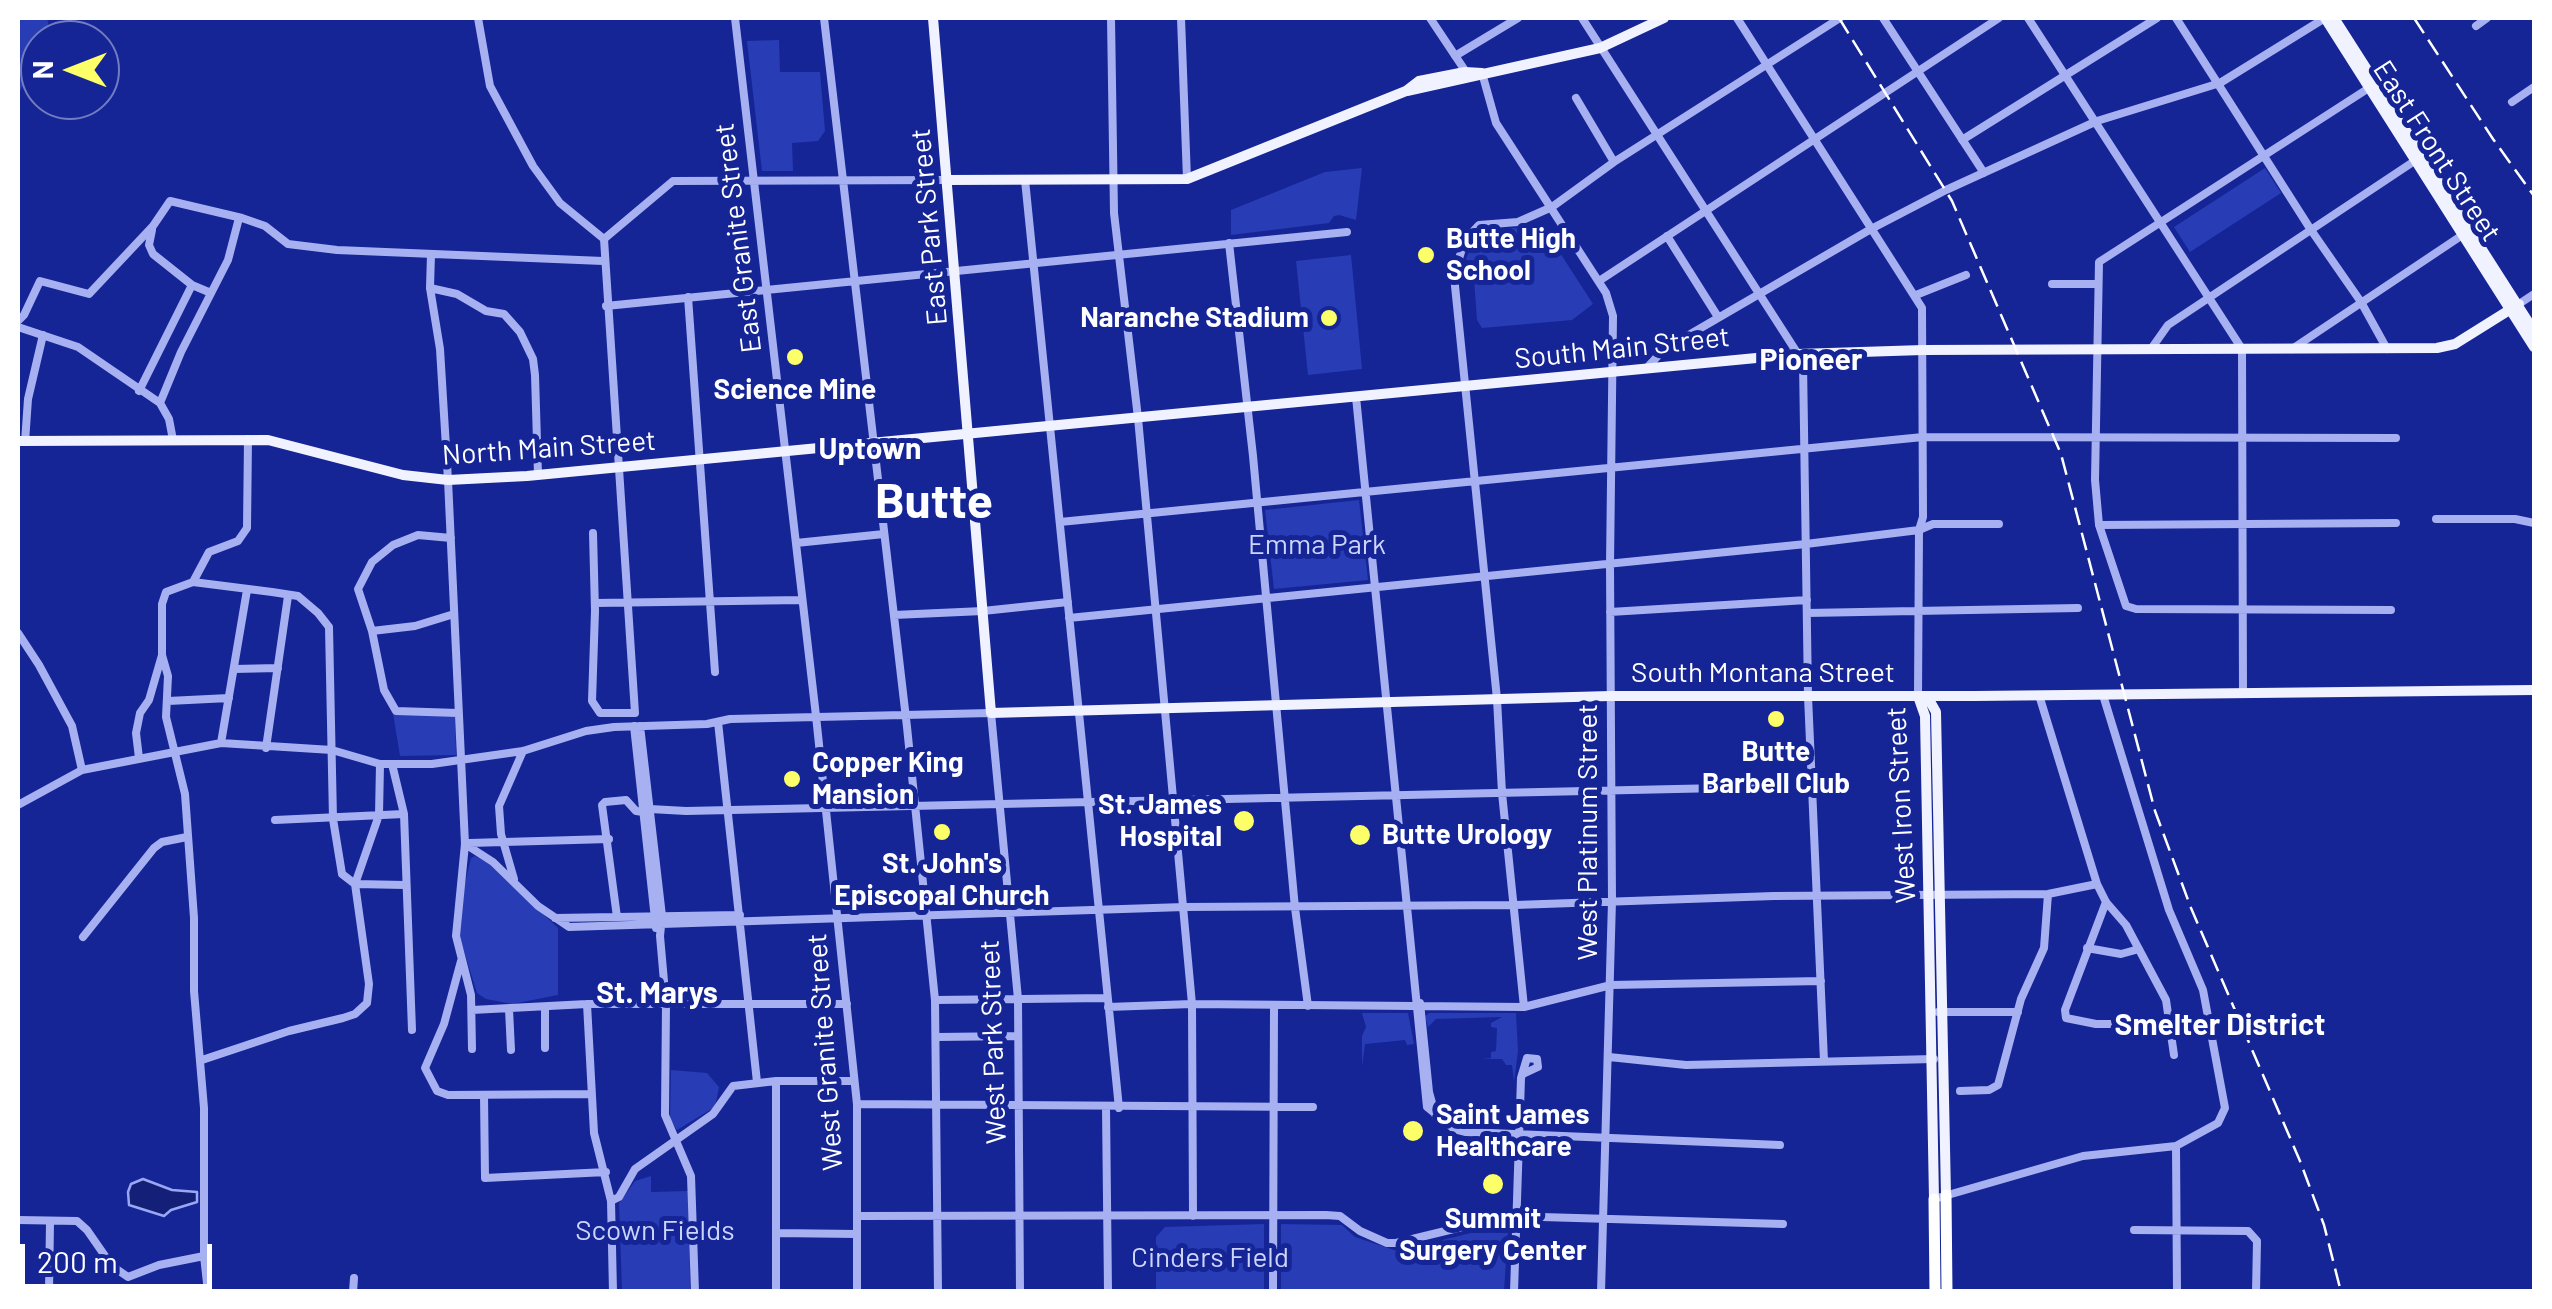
<!DOCTYPE html>
<style>
body{margin:0}
#map{position:relative;width:2552px;height:1309px;overflow:hidden;background:#152596;font-family:Barlow,sans-serif}
canvas{display:block}
.frame{position:absolute;inset:0;border:20px solid #fff;pointer-events:none}
.north{position:absolute;left:20px;top:20px;width:100px;height:100px;box-sizing:border-box;background:#152596;border:2px solid #737cc0;border-radius:50%;rotate:270deg;font-size:28px;font-weight:700;line-height:40px;text-align:center;color:#fff}
.north::after{content:'';display:block;margin:auto;width:35px;height:45px;background:#fcff67;clip-path:polygon(50% 0,100% 100%,50% 72%,0 100%)}
.scale{position:absolute;left:20px;top:1244px;width:192px;height:45px;box-sizing:border-box;border:5px solid #fff;border-top:0;padding-left:12px;font-size:30px;line-height:35px;white-space:nowrap;color:#fff;-webkit-text-stroke:8px #152596;paint-order:stroke}
</style>
<div id="map">
<canvas width="2552" height="1309"></canvas>
<div class="frame"></div>
<div class="north">N</div>
<div class="scale">200 m</div>
</div>
<script>
const context = document.querySelector('canvas').getContext('2d');
context.lineJoin = 'round';
function paint(path, color) {
  context.fillStyle = color;
  context.fill(path, 'evenodd');
}
function shape(rows) {
  const path = new Path2D();
  for (const r of rows) {
    path.moveTo(r[0], r[1]);
    for (let i = 2; i < r.length; i += 2) path.lineTo(r[i], r[i + 1]);
  }
  return path;
}
function stroke(path, color, width, dash) {
  context.strokeStyle = color;
  context.lineWidth = width;
  context.lineCap = dash ? 'butt' : 'round';
  context.setLineDash(dash || []);
  context.stroke(path);
}
function label(font, color, halo, rows, align = 'center') {
  context.font = font + ' Barlow,sans-serif';
  context.lineWidth = 10;
  context.setLineDash([]);
  context.textBaseline = 'middle';
  context.strokeStyle = halo;
  context.fillStyle = color;
  for (const [text, x, y, turn = 0] of rows) {
    context.save();
    context.translate(x, y);
    context.rotate((+turn || 0) * Math.PI / 180);
    context.textAlign = isNaN(turn) ? turn : align;
    if (halo) context.strokeText(text, 0, 0);
    context.fillText(text, 0, 0);
    context.restore();
  }
}
paint(shape([
 [18,18,47,18,52,40,40,40,40,58,18,94],
 [779,40,780,72,820,72,825,131,818,141,792,143,793,171,762,171,747,41],
 [1362,168,1356,220,1339,215,1334,216,1329,223,1231,235,1231,210,1325,172],
 [2265,168,2281,193,2190,252,2174,227],
 [1542,225,1593,304,1572,320,1482,328,1477,320,1473,266,1466,259,1473,241,1479,232],
 [1351,255,1362,369,1308,375,1296,261],
 [1359,500,1368,580,1274,589,1265,510],
 [393,713,455,714,456,755,400,756],
 [475,856,491,864,558,928,558,995,512,1004,486,999,477,993,459,935,461,900,471,858],
 [1362,1013,1408,1013,1414,1044,1407,1045,1405,1040,1365,1044,1362,1067,1362,1036,1366,1027],
 [1429,1013,1516,1013,1518,1051,1514,1082,1512,1065,1506,1065,1502,1059,1482,1059,1491,1058,1491,1052,1496,1051,1497,1028,1491,1027,1491,1023,1502,1017,1436,1019,1428,1027,1425,1016],
 [671,1070,707,1073,719,1087,715,1107,677,1130,670,1119],
 [651,1176,651,1192,689,1191,690,1291,622,1291,619,1203,635,1181],
 [1264,1224,1264,1291,1156,1291,1156,1237,1165,1227],
 [1281,1224,1342,1225,1355,1237,1397,1251,1471,1233,1508,1231,1504,1291,1281,1291]
]), '#283cb5');
const water = shape([
 [143,1179,172,1190,197,1192,197,1202,171,1210,164,1216,129,1205,128,1192,131,1184,143,1179]
]);
paint(water, '#142078');
stroke(water, '#99a7f5', 2.5);
stroke(shape([
 [478,18,490,86,533,166,560,203,604,239],
 [735,18,816,716,857,1104,857,1292],
 [824,18,907,727,935,1000,938,1292],
 [1111,18,1114,213,1138,418,1192,1004,1193,1216],
 [1181,18,1187,179],
 [1430,18,1468,75],
 [1582,18,1803,362,1808,696,1824,1061],
 [1737,18,1922,308,1923,517,1919,530,1918,696],
 [1883,18,1984,173],
 [2028,18,2242,349,2243,694],
 [2176,18,2311,230,2361,302,2387,349],
 [2476,26,2487,18],
 [1455,56,1518,18],
 [1482,73,1496,123,1606,293,1613,316,1610,565,1612,901,1601,1292],
 [2372,86,2099,262,2095,480,2099,525,2126,606,2136,609,2391,610],
 [1576,98,1614,162],
 [2512,102,2534,87],
 [1962,140,2157,18],
 [1025,180,1119,1108],
 [152,230,149,245,153,254,192,285,211,293],
 [1667,236,1718,317],
 [1229,243,1253,456,1295,908,1308,1006],
 [431,254,430,288,440,349,448,480,465,844,456,936,471,995,472,1049],
 [1599,281,1999,18],
 [2052,284,2098,284],
 [430,288,457,294,486,311,504,314,520,332,533,359,535,375,538,475],
 [1916,295,1966,275],
 [688,297,715,672],
 [2519,304,2534,294],
 [606,306,1347,232],
 [18,321,24,315,40,281,89,294,153,226,170,201,242,218,265,226,288,244,337,250,603,261],
 [18,327,78,347,160,403,169,419,173,440],
 [2151,349,2168,325,2419,158],
 [2292,349,2467,232],
 [1646,369,1663,350,1871,229,1946,190,2097,121,2220,83,2325,18],
 [139,391,192,285],
 [1356,397,1427,1107,1454,1129,1466,1132,1780,1145],
 [160,403,181,352,228,260,239,218],
 [25,442,28,399,43,335],
 [2436,519,2515,519,2534,523],
 [1060,522,1923,437,2396,438],
 [2099,525,2396,523],
 [593,533,595,611,592,701,600,713,635,713,604,239,673,181,947,180],
 [451,538,418,535,393,545,372,562,358,589,372,631,384,690,396,711,458,713],
 [796,543,884,534],
 [193,582,209,552,238,541,247,528,248,439],
 [595,603,802,600],
 [1610,612,1807,600],
 [1807,613,2078,608],
 [894,615,983,611,1068,602],
 [1069,618,1806,544,1919,530,1933,524,1999,524],
 [372,631,415,626,454,614],
 [18,633,39,665,72,726,82,770],
 [234,669,278,668],
 [2039,695,2097,884,2106,902,2126,925,2166,1000,2174,1055],
 [168,701,229,698],
 [718,722,757,1082],
 [634,726,656,928],
 [640,726,662,916,660,936,666,1004,665,1115,691,1176,695,1292],
 [221,743,247,590],
 [266,748,288,596],
 [139,758,136,733,140,713,149,700,162,655],
 [392,764,404,814,412,1030],
 [18,805,82,770,221,743,332,750,380,764,432,764,523,751,586,731,614,727,707,724,730,719,991,713,1018,999,1020,1292],
 [650,809,686,811,1811,786],
 [275,820,404,814],
 [469,843,609,839],
 [465,844,493,862,538,906,569,927,1184,907,1515,905,1774,896,2048,894,2097,884],
 [514,879,501,834,499,806,523,751],
 [2106,902,2065,1010,2066,1018,2096,1024,2170,1024],
 [617,917,602,805,605,802,626,800,636,811,643,812],
 [555,918,740,915],
 [83,937,154,848,162,842,187,837],
 [2087,948,2121,954,2139,949],
 [461,961,444,1024,425,1068,437,1091,448,1095,591,1094],
 [935,1000,1107,998],
 [1420,1003,1429,1092,1436,1117],
 [587,1004,594,1133,611,1201,613,1292],
 [545,1007,545,1048],
 [1108,1007,1192,1004,1524,1007,1611,985,1821,981],
 [1524,1007,1502,793,1497,699,1454,276,1461,252,1466,239,1479,225,1518,222,1552,207,1614,162,1840,18],
 [509,1009,511,1050],
 [472,1010,587,1004,847,1004],
 [1938,1012,2018,1012],
 [937,1037,1018,1036],
 [1609,1057,1686,1065,1934,1059],
 [202,1060,289,1031,343,1018,355,1014,367,1003,369,984,355,884,379,815,380,764],
 [776,1081,776,1292],
 [1960,1091,1989,1090,1998,1085,2021,999,2044,948,2048,894],
 [484,1095,485,1178,606,1172],
 [857,1104,1313,1107],
 [1106,1107,1108,1292],
 [2176,1146,2177,1292],
 [1934,1199,2083,1156,2176,1146,2218,1123,2225,1108,2203,990,2169,910,2103,695],
 [611,1201,619,1197,635,1169,713,1114,733,1086,776,1081,854,1081],
 [857,1216,1326,1215,1340,1216,1360,1231,1387,1243,1396,1243,1507,1216,1783,1224],
 [18,1220,77,1221,87,1230,112,1266,128,1277,159,1265,204,1256],
 [2134,1230,2248,1231,2257,1241,2256,1292],
 [776,1233,857,1234],
 [49,1292,50,1222],
 [208,1292,204,1256,204,1108,194,991,194,918,185,794,166,717,168,676,162,655,162,604,166,592,193,582,272,592,298,596,318,613,329,627,333,819,342,874,355,884,405,885],
 [353,1292,354,1278],
 [1273,1292,1274,1006],
 [1514,1292,1521,1078,1527,1058,1537,1059,1538,1067,1523,1074]
]), '#a7b1f2', 8);
stroke(shape([
 [933,18,991,713,1610,696,1975,696,2534,690],
 [2325,18,2534,347],
 [2334,18,2534,331],
 [1407,91,1600,48,1664,18],
 [947,180,1187,179,1406,91,1419,81,1465,72,1482,73],
 [18,441,268,440,403,475,448,480,527,476,1798,354,1923,350,2437,348,2455,344,2519,304],
 [1918,696,1925,716,1934,1199],
 [1927,696,1936,712,1946,1195]
]), '#f1f2ff', 10);
stroke(shape([
 [1946,1195,1947,1292],
 [1934,1199,1935,1292]
]), '#fff', 11);
stroke(shape([
 [1839,18,1952,201,2061,454,2155,811,2191,908,2300,1161,2324,1225,2341,1292],
 [2414,18,2493,139,2534,196]
]), '#fff', 2.5, [18, 8]);
for (const [x, y, r, color] of [
 [1426,255,10,"#fcff67"],
 [1329,318,10,"#fcff67"],
 [795,357,10,"#fcff67"],
 [1776,719,10,"#fcff67"],
 [792,779,10,"#fcff67"],
 [1244,821,12,"#fcff67"],
 [942,832,10,"#fcff67"],
 [1360,835,12,"#fcff67"],
 [1413,1131,12,"#fcff67"],
 [1493,1184,12,"#fcff67"]
]) {
  const dot = new Path2D();
  dot.arc(x, y, r, 0, 2 * Math.PI);
  context.fillStyle = color;
  context.fill(dot);
  stroke(dot, '#152596', 4);
}
label('28px', '#fff', '#152596', [
 ["East Front Street",2437,151,57],
 ["East Park Street",929,227,-95],
 ["East Granite Street",738,238,-97],
 ["South Main Street",1622,348,-6],
 ["North Main Street",549,448,-4],
 ["South Montana Street",1763,673],
 ["West Iron Street",1901,805,-93],
 ["West Platinum Street",1588,832,-90],
 ["West Park Street",993,1042,-92],
 ["West Granite Street",825,1052,-94]
]);
label('bold 28px', '#fff', '#152596', [
 ["Butte High",1446,239],
 ["School",1446,271],
 ["Naranche Stadium",1309,318,"right"],
 ["Science Mine",795,390,"center"],
 ["Butte",1776,752,"center"],
 ["Barbell Club",1776,784,"center"],
 ["Copper King",812,763],
 ["Mansion",812,795],
 ["St. James",1222,805,"right"],
 ["Hospital",1222,837,"right"],
 ["Butte Urology",1382,835],
 ["St. John's",942,864,"center"],
 ["Episcopal Church",942,896,"center"],
 ["Saint James",1436,1115],
 ["Healthcare",1436,1147],
 ["Summit",1493,1219,"center"],
 ["Surgery Center",1493,1251,"center"]
], 'left');
label('28px', '#ced5fc', '#152596', [
 ["Emma Park",1317,545],
 ["Scown Fields",655,1231],
 ["Cinders Field",1210,1258]
]);
label('bold 30px', '#fff', '#152596', [
 ["Pioneer",1811,360],
 ["Uptown",870,449],
 ["St. Marys",657,993],
 ["Smelter District",2220,1025]
]);
label('bold 48px', '#fff', '#152596', [
 ["Butte",934,502]
]);
</script>
